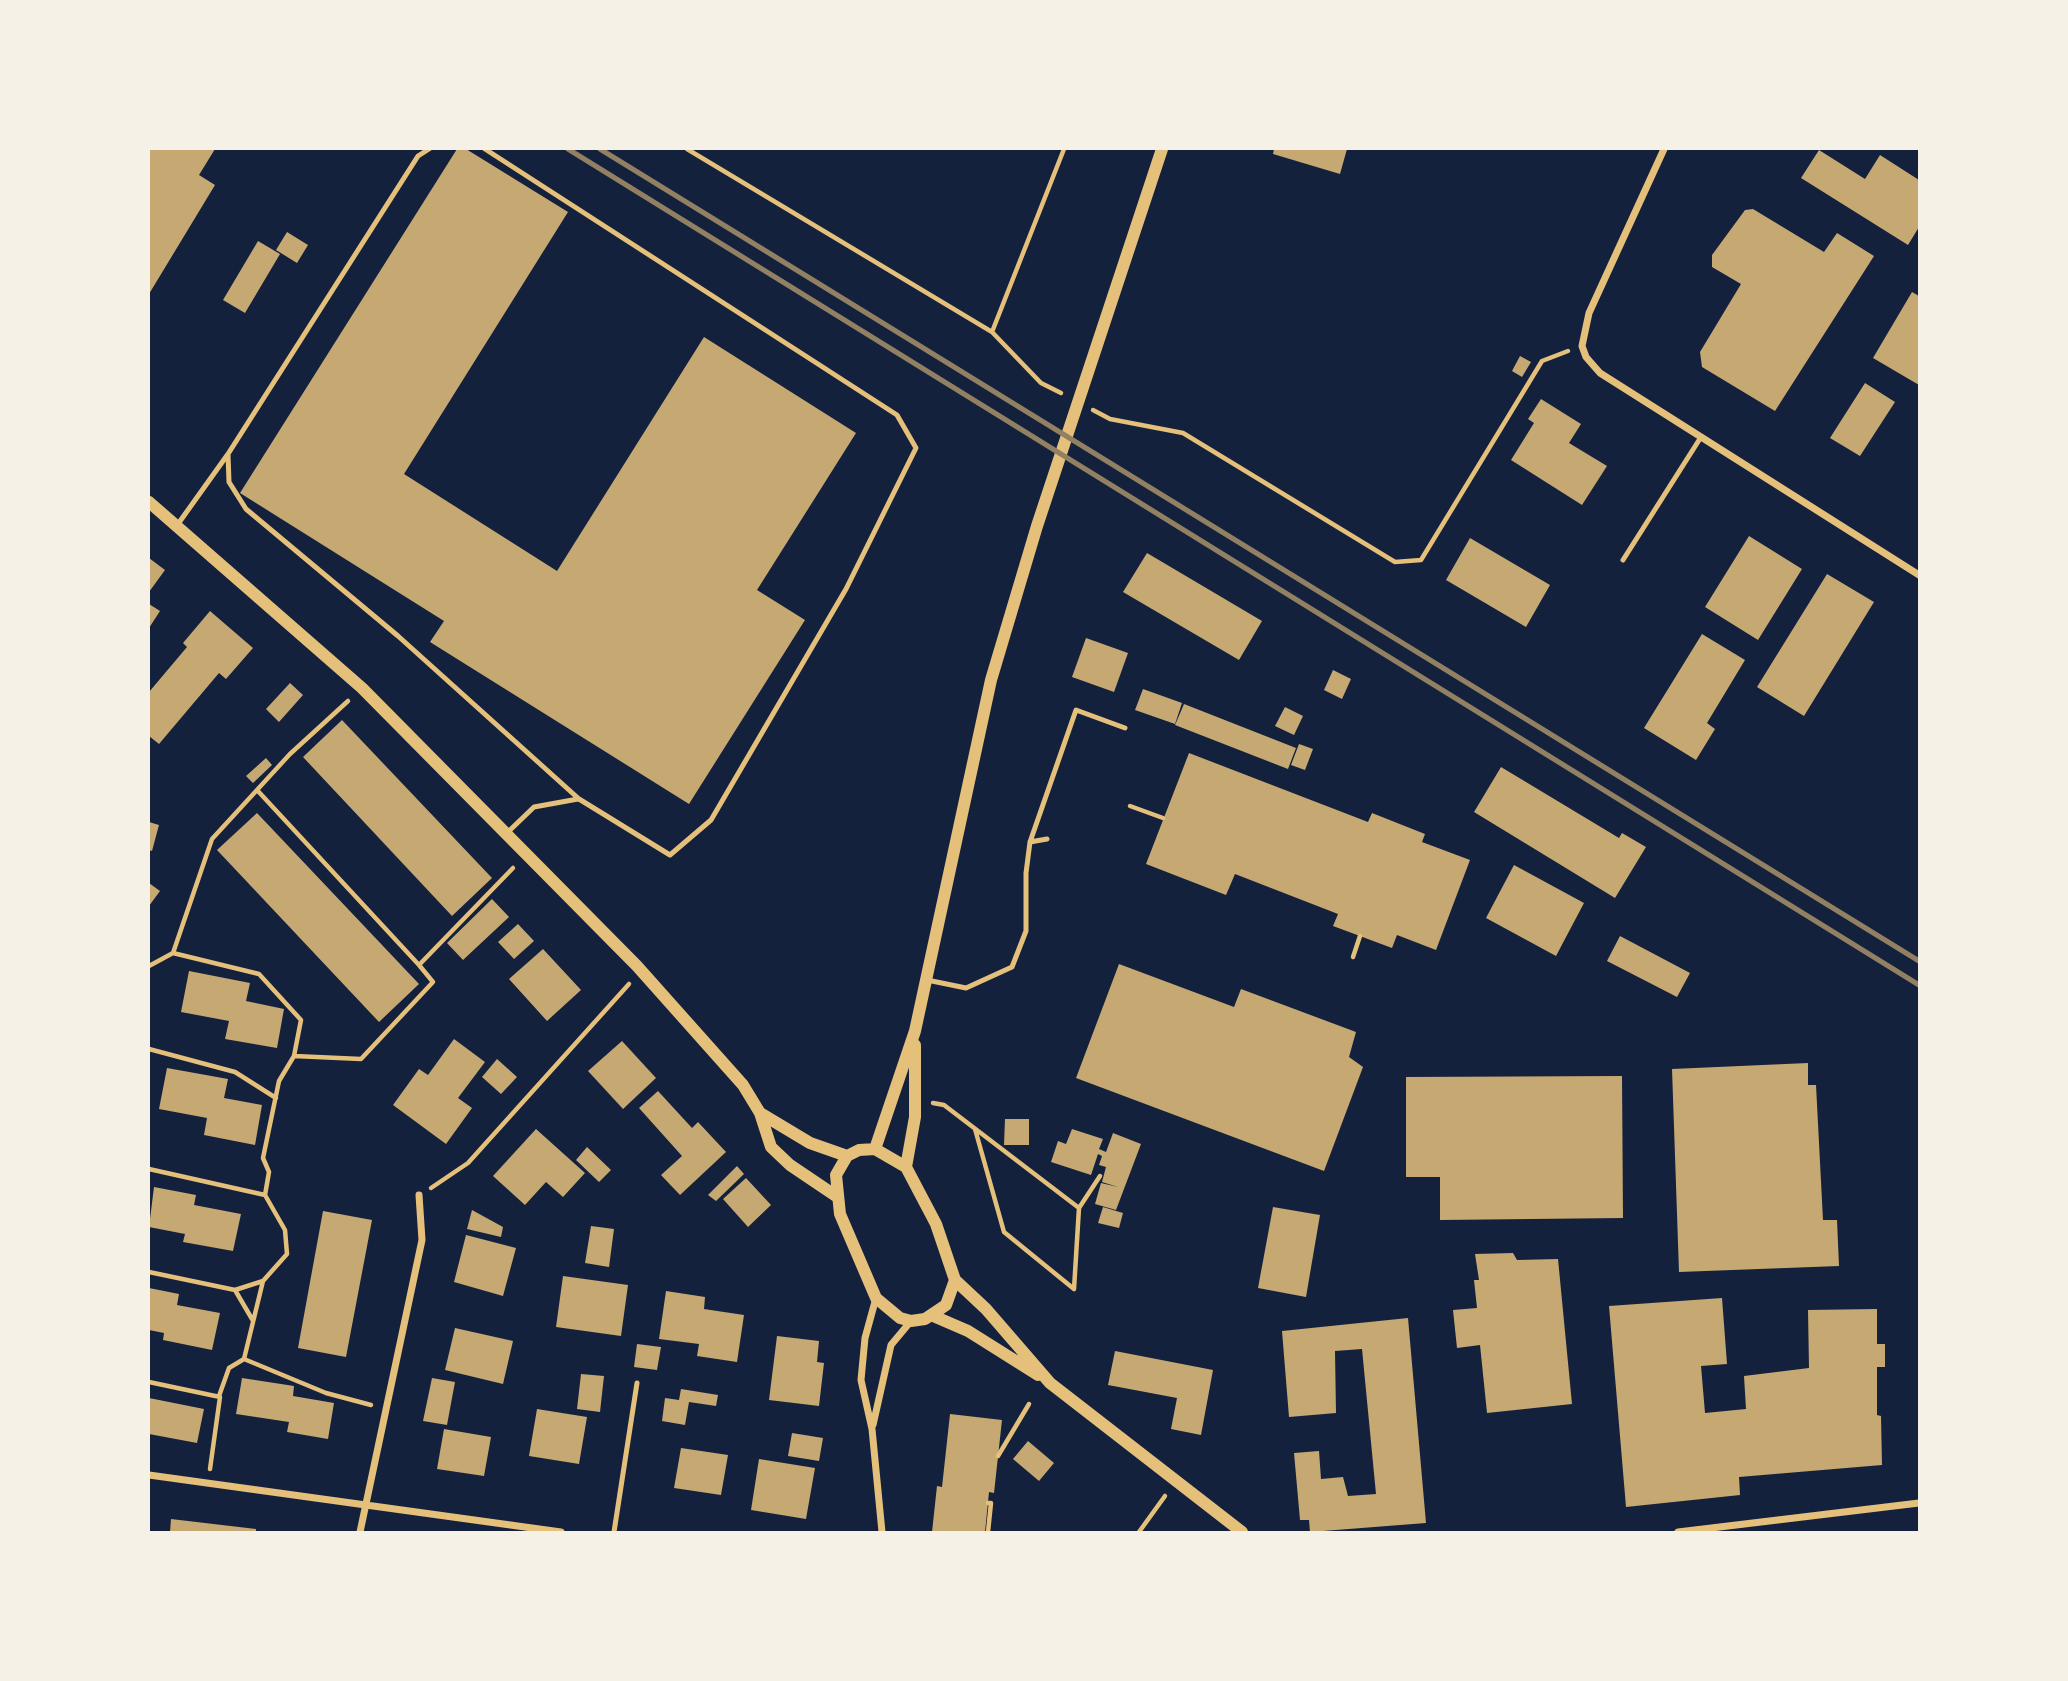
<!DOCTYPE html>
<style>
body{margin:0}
#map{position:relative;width:2068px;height:1681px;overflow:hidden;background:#14213d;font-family:"Source Sans 3",sans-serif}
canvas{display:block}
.frame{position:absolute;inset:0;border:150px solid #f6f1e7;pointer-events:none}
</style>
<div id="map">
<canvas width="2068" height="1681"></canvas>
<div class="frame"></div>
</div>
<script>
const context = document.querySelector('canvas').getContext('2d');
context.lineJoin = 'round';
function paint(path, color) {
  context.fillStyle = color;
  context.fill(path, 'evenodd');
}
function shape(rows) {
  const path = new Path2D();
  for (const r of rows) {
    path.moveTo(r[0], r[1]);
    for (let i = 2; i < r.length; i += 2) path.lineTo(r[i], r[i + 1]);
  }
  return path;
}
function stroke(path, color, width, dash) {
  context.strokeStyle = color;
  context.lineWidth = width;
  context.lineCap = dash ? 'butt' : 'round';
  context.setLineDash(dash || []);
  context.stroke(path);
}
paint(shape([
 [149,149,215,149,199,175,215,185,149,294],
 [457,149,466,149,568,212,404,474,557,571,704,337,856,433,757,590,805,620,689,804,430,642,444,621,240,493],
 [1274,149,1347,149,1340,174,1273,154],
 [1819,150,1865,179,1880,155,1919,180,1919,227,1908,245,1801,178],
 [1753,209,1824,252,1837,233,1874,256,1775,411,1702,367,1700,352,1741,284,1712,267,1712,255,1745,210],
 [287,232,308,245,297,263,276,250],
 [258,241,280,254,245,313,223,300],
 [1912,292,1919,296,1919,385,1873,358],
 [1520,356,1531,362,1522,377,1512,371],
 [1865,383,1895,402,1860,456,1830,438],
 [1541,399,1581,424,1569,443,1607,466,1582,505,1511,460,1534,423,1528,419],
 [1749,536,1802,569,1758,640,1705,607],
 [1470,538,1550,585,1526,627,1446,580],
 [1147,553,1262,621,1239,660,1123,592],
 [149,558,165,570,149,592],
 [1827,574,1874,602,1804,716,1757,687],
 [149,604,160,611,149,628],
 [210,611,253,648,226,679,219,673,159,744,149,736,149,692,187,647,183,643],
 [1702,634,1745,660,1707,723,1715,729,1696,760,1644,728],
 [1086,638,1128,653,1114,692,1072,677],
 [1333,670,1351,679,1342,699,1324,690],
 [290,683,303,695,279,722,266,709],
 [1143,689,1182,703,1175,724,1135,710],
 [1184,704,1296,748,1288,769,1175,725],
 [1285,707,1303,716,1294,735,1275,726],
 [342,720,492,878,452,916,303,757],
 [1299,744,1313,749,1305,770,1291,765],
 [1189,753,1368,822,1372,813,1425,834,1422,842,1470,860,1436,950,1397,935,1392,948,1333,926,1338,914,1235,874,1226,895,1146,864],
 [266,758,272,765,253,783,246,776],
 [1501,767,1619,838,1622,833,1646,847,1615,898,1474,812],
 [257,813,419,984,379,1022,217,850],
 [149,822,159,825,152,851,149,850],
 [1514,865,1584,903,1556,956,1486,918],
 [149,883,160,891,149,906],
 [492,899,509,917,463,960,447,943],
 [518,924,534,941,514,959,498,942],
 [1620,936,1690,973,1677,997,1607,961],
 [543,949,581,990,547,1021,509,979],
 [1119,964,1234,1007,1241,989,1356,1032,1349,1057,1363,1067,1324,1171,1076,1078],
 [189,971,250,983,246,1001,284,1009,277,1048,225,1039,229,1021,181,1012],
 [454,1039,485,1062,458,1098,472,1108,446,1144,393,1105,419,1069,428,1075],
 [622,1041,656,1078,623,1109,588,1071],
 [497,1059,517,1077,501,1094,482,1077],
 [1808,1063,1808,1085,1816,1085,1823,1220,1837,1220,1839,1266,1679,1272,1672,1069],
 [167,1068,228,1079,224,1098,262,1105,255,1145,204,1135,207,1118,159,1109],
 [1622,1076,1623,1218,1440,1220,1440,1177,1406,1177,1406,1077],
 [658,1091,692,1128,698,1122,726,1152,680,1195,661,1175,682,1156,639,1108],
 [1005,1119,1029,1119,1029,1145,1004,1145],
 [536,1129,585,1173,563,1197,546,1182,525,1205,493,1176],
 [1072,1129,1103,1139,1099,1149,1106,1152,1113,1133,1141,1144,1116,1210,1095,1204,1101,1183,1118,1187,1102,1182,1106,1167,1099,1165,1102,1156,1098,1154,1091,1175,1051,1162,1058,1141,1066,1144],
 [587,1147,611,1170,599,1182,576,1160],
 [737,1166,744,1174,716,1201,708,1195],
 [746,1178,771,1205,748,1227,723,1199],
 [154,1187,196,1195,194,1205,241,1214,233,1251,183,1242,185,1234,149,1227],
 [1103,1207,1123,1213,1119,1228,1098,1223],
 [1273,1207,1320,1215,1306,1297,1258,1288],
 [472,1210,503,1227,501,1237,467,1229],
 [323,1211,372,1220,346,1357,298,1348],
 [591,1226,614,1229,609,1267,585,1263],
 [466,1235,516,1248,503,1296,454,1282],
 [1513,1253,1517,1260,1558,1259,1572,1404,1487,1413,1480,1345,1457,1348,1453,1310,1477,1308,1474,1280,1479,1280,1475,1254],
 [563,1276,628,1285,621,1336,556,1327],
 [149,1288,179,1294,177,1305,220,1313,212,1350,163,1340,164,1333,149,1330],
 [666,1291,705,1297,704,1309,744,1315,737,1362,697,1356,699,1344,659,1339],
 [1722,1298,1727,1364,1701,1366,1705,1413,1746,1409,1744,1376,1809,1368,1808,1310,1877,1309,1877,1344,1885,1344,1885,1367,1877,1367,1877,1415,1881,1416,1882,1465,1739,1477,1740,1495,1626,1507,1609,1306],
 [1408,1318,1426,1523,1310,1532,1309,1520,1300,1520,1294,1453,1319,1451,1321,1479,1343,1477,1348,1496,1376,1494,1362,1349,1335,1351,1336,1413,1289,1417,1282,1331],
 [455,1328,513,1341,503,1384,445,1370],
 [777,1336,819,1341,817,1362,824,1363,819,1406,769,1400],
 [637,1344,661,1347,657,1370,634,1367],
 [1115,1351,1213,1370,1201,1435,1171,1429,1177,1398,1108,1385],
 [581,1374,604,1376,600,1412,577,1409],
 [242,1378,294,1386,293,1396,334,1403,328,1439,287,1432,289,1422,236,1414],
 [432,1378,455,1382,447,1425,423,1421],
 [681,1389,718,1395,716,1406,689,1402,685,1425,662,1421,665,1398,679,1400],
 [149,1398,204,1409,197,1443,149,1434],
 [537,1409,587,1417,579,1464,529,1456],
 [950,1414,1002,1420,994,1493,989,1492,985,1532,932,1532,937,1486,942,1487],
 [444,1429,491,1437,484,1476,437,1469],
 [792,1433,823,1438,819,1461,788,1456],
 [1028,1441,1054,1463,1039,1481,1013,1459],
 [681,1448,728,1455,721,1495,674,1488],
 [759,1459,815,1468,806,1519,751,1510],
 [171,1519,256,1529,256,1532,170,1532]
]), '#c6a872');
stroke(shape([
 [687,149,992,332,1041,383,1061,393],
 [992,332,1064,149],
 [1093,410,1110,419,1183,433,1395,562,1421,560,1542,361,1568,351],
 [257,790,419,965,513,868],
 [1130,806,1163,818],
 [173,953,259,974,301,1020,294,1056,279,1081,263,1158,269,1172,265,1195,285,1230,287,1254,263,1281,244,1359,229,1368,219,1396],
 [1353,957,1360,936],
 [149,966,173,953,212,839,290,754,348,701],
 [149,1049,235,1072,276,1098],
 [294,1056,361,1059,433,982,419,965],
 [933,1103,944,1105,1079,1208,1100,1176],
 [975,1129,1004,1232,1074,1289,1079,1208],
 [149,1169,265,1195],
 [431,1188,468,1163,629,984],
 [149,1272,235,1290,252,1319],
 [235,1290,263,1281],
 [244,1359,326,1393,371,1405],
 [149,1382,220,1397,210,1469],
 [998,1456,1029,1404],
 [988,1532,991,1503,988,1503],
 [1139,1532,1165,1496]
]), '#e5c07b', 4.5);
stroke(shape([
 [429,149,418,156,228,454,229,482,246,509,398,636,579,799,670,855,711,820,846,589,916,448,897,415,485,149],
 [178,524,228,454],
 [1623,560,1701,437],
 [508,832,534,807,578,799],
 [1030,842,1047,839],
 [927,980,966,988,1012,967,1026,931,1026,873,1030,842,1076,710,1125,728],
 [614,1532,637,1383]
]), '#e5c07b', 5);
stroke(shape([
 [1664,149,1589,313,1582,346,1586,357,1600,373,1919,575],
 [876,1298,865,1338,861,1380,872,1429,882,1532],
 [873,1425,891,1345,911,1321],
 [149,1475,561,1532],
 [360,1532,422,1240,419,1195],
 [1678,1532,1919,1503]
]), '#e5c07b', 7);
stroke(shape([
 [149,502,362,688,637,966,743,1085,760,1113,810,1143,847,1156],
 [760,1113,771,1147,790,1165,836,1196],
 [875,1149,915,1031,991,680,1037,526,1162,149],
 [875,1149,906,1167,936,1224,955,1280,946,1305,925,1319,911,1321,900,1318,876,1298,840,1214,836,1175,847,1156,859,1150,875,1149],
 [906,1167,915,1117,915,1045],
 [955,1280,986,1309,1050,1383,1242,1532],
 [931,1315,968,1331,1038,1375]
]), '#e5c07b', 12);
stroke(shape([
 [568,149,1919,985],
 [600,149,1919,961]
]), '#918062', 5);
</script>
